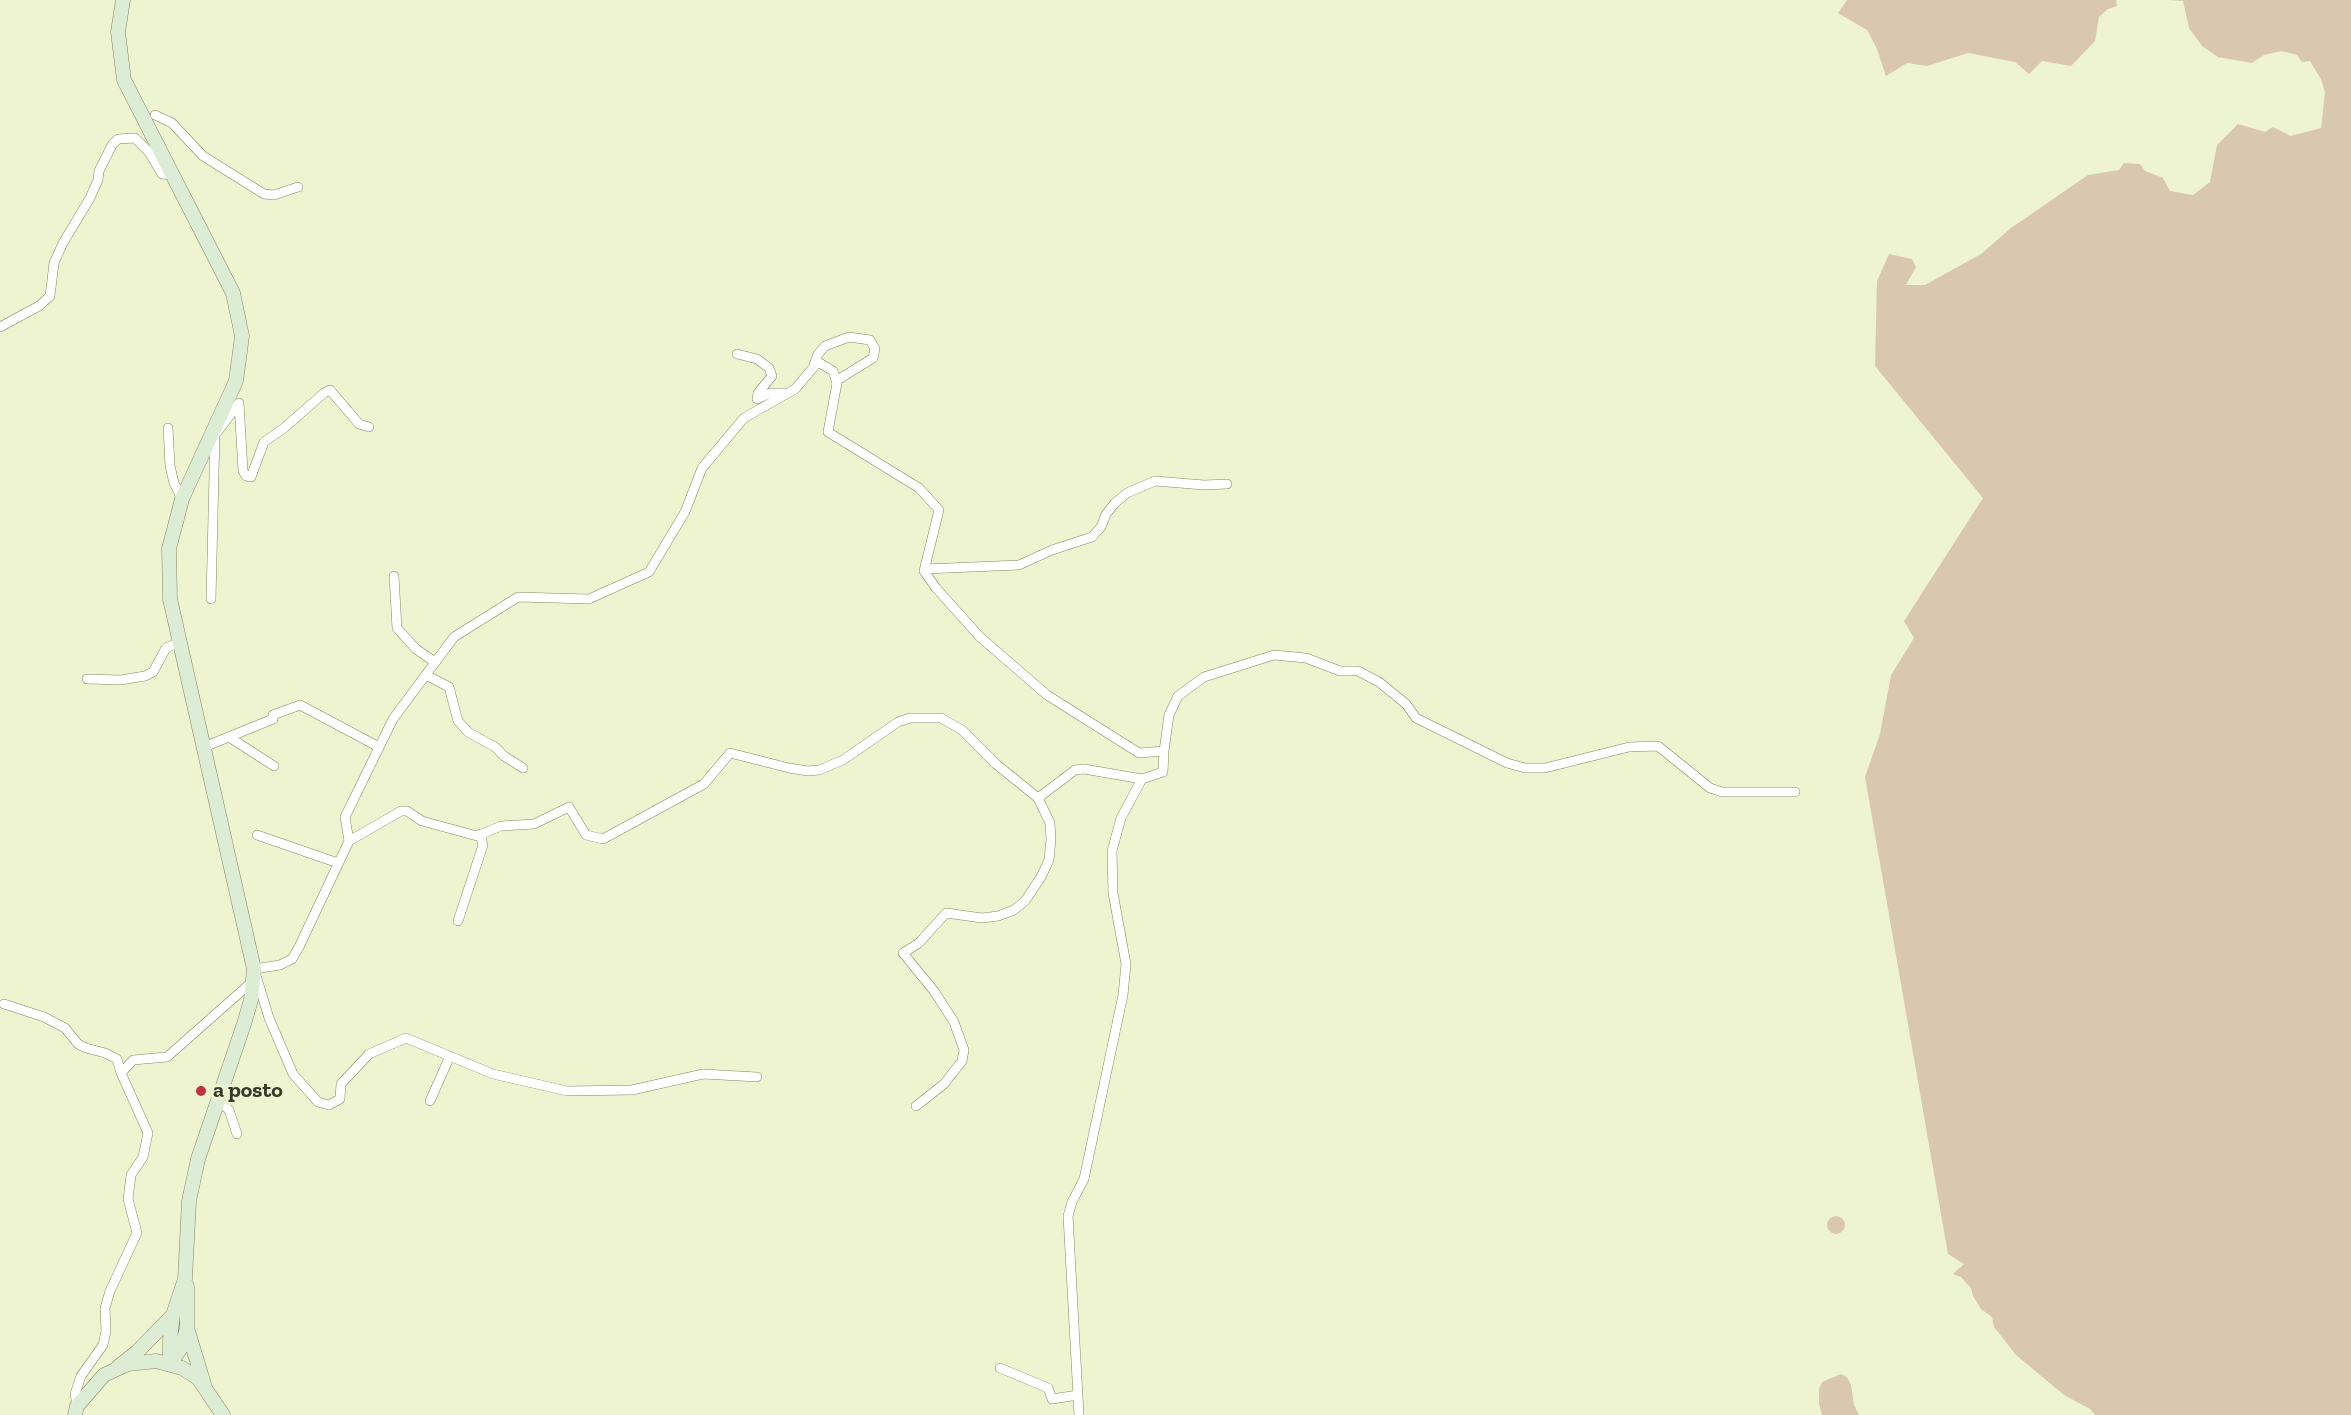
<!DOCTYPE html>
<style>
body{margin:0}
canvas{display:block;background:#edf4cf}
</style>
<canvas width="2351" height="1415"></canvas>
<script>
const context = document.querySelector('canvas').getContext('2d');
context.lineJoin = 'round';
function paint(path, color) {
  context.fillStyle = color;
  context.fill(path, 'evenodd');
}
function shape(rows) {
  const path = new Path2D();
  for (const r of rows) {
    if (r.length === 3) {
      path.moveTo(r[0] + r[2], r[1]);
      path.arc(r[0], r[1], r[2], 0, 2 * Math.PI);
      continue;
    }
    path.moveTo(r[0], r[1]);
    for (let i = 2; i < r.length; i += 2) path.lineTo(r[i], r[i + 1]);
  }
  return path;
}
function stroke(path, color, width, dash) {
  context.strokeStyle = color;
  context.lineWidth = width;
  context.lineCap = dash ? 'butt' : 'round';
  context.setLineDash(dash || []);
  context.stroke(path);
}
function label(font, color, halo, rows, align = 'center') {
  context.font = font + ' "Zilla Slab",serif';
  context.lineWidth = 6;
  context.setLineDash([]);
  context.textBaseline = 'middle';
  context.strokeStyle = halo;
  context.fillStyle = color;
  for (const [text, x, y, turn = 0] of rows) {
    context.save();
    context.translate(x, y);
    context.rotate((+turn || 0) * Math.PI / 180);
    context.textAlign = isNaN(turn) ? turn : align;
    if (halo) context.strokeText(text, 0, 0);
    context.fillText(text, 0, 0);
    context.restore();
  }
}
paint(shape([
 [1847,0,2116,0,2117,6,2108,9,2099,17,2095,41,2071,66,2042,61,2029,74,2015,62,1968,53,1927,66,1907,63,1886,76,1877,49,1867,30,1838,13],
 [2168,0,2351,0,2351,1415,2095,1415,2090,1409,2064,1395,2016,1355,1994,1327,1992,1317,1981,1309,1973,1296,1971,1288,1961,1277,1953,1274,1964,1264,1948,1254,1865,777,1880,734,1891,675,1914,638,1904,621,1983,498,1875,366,1877,281,1889,254,1912,259,1916,267,1906,285,1925,285,1981,254,2011,228,2088,175,2119,170,2124,163,2140,164,2145,171,2163,178,2170,191,2193,195,2210,182,2217,145,2238,124,2265,132,2273,127,2291,136,2321,128,2325,92,2321,79,2310,61,2302,62,2297,55,2281,51,2264,55,2252,63,2218,57,2202,46,2189,28,2183,1],
 [1836,1225,9],
 [1841,1374,1847,1377,1851,1385,1854,1405,1859,1415,1822,1415,1819,1404,1819,1389,1822,1382]
]), '#d9c8af');
const minor = shape([
 [155,115,172,123,203,156,264,194,274,195,298,187],
 [0,327,39,306,50,296,54,263,63,243,90,198,98,180,99,171,112,145,118,139,135,138,149,152,162,174,172,175],
 [737,354,757,359,769,368,772,376,758,393,757,399,770,393,785,393],
 [814,365,818,354,825,346,849,337,870,340,875,349,873,358,836,381],
 [168,428,170,466,174,483,182,499],
 [215,435,239,403,243,471,246,476,251,477,264,442,284,428,324,393,330,390,359,424,369,427],
 [925,569,1019,565,1052,550,1092,537,1101,527,1106,514,1115,503,1127,493,1155,481,1204,485,1227,484],
 [394,576,397,628,416,649,435,662],
 [211,599,215,432],
 [426,675,449,687,458,721,468,732,495,747,504,756,523,768],
 [87,679,121,680,145,676,153,672,166,648,180,642],
 [229,737,274,766],
 [204,747,273,719,273,715,300,705,379,747],
 [1164,751,1169,715,1178,696,1204,677,1274,655,1306,658,1340,671,1358,671,1379,682,1406,704,1416,718,1507,763,1525,768,1545,768,1629,747,1658,746,1710,788,1722,792,1795,792],
 [257,835,338,863],
 [349,841,345,817,393,719,454,637,518,597,589,599,649,572,685,512,702,468,744,418,795,389,818,362,833,371,837,383,828,432,919,488,939,510,924,571,936,588,979,636,1047,695,1139,753,1164,751,1163,772,1142,779,1084,769,1075,770,1038,798,996,764,962,730,941,718,910,718,898,722,843,760,819,770,808,771,789,768,730,753,704,784,603,839,586,835,569,807,534,824,501,826,477,836,422,821,407,811,401,811,349,841,299,947,292,959,280,965,254,969,269,1018,293,1074,318,1102,329,1105,340,1099,341,1084,369,1054,406,1038,493,1074,567,1091,632,1090,703,1074,757,1077],
 [458,921,483,845,480,834],
 [4,1004,44,1017,65,1028,78,1044,86,1048,105,1053,117,1059,121,1073],
 [218,1100,229,1110,237,1134],
 [430,1101,450,1056],
 [916,1106,944,1084,962,1061,964,1050,954,1022,934,991,903,953,919,943,946,913,982,918,998,916,1014,910,1025,901,1041,877,1049,860,1051,839,1050,823,1038,798],
 [1000,1368,1048,1388,1052,1399,1078,1395],
 [77,1406,75,1394,81,1376,103,1345,106,1331,105,1308,110,1291,137,1233,128,1199,131,1175,143,1157,148,1133,121,1073,133,1060,167,1057,253,981],
 [1079,1415,1068,1216,1072,1202,1084,1179,1123,995,1126,964,1113,893,1112,851,1121,818,1142,779]
]);
const secondary = shape([
 [187,1286,187,1328,204,1384],
 [173,1315,170,1339,170,1364,182,1346,187,1328],
 [118,1367,137,1352,173,1315,185,1279,189,1201,198,1159,244,1024,251,1000,254,969,170,599,169,549,182,499,236,381,242,336,233,293,124,80,118,32,123,0],
 [75,1415,77,1406,104,1375,128,1364,156,1361,182,1368,198,1378,223,1415]
]);
stroke(minor, '#828866', 10);
stroke(secondary, '#828866', 15);
stroke(minor, '#fff', 9);
stroke(secondary, '#ddecd5', 14);
for (const [x, y, r, color] of [
 [201,1091,6,"#c2313e"]
]) {
  const dot = new Path2D();
  dot.arc(x, y, r, 0, 2 * Math.PI);
  context.fillStyle = color;
  context.fill(dot);
  stroke(dot, '#edf4cf', 2);
}
label('bold 22px', '#373a2b', '#edf4cf', [
 ["a posto",213,1091]
], 'left');
</script>
